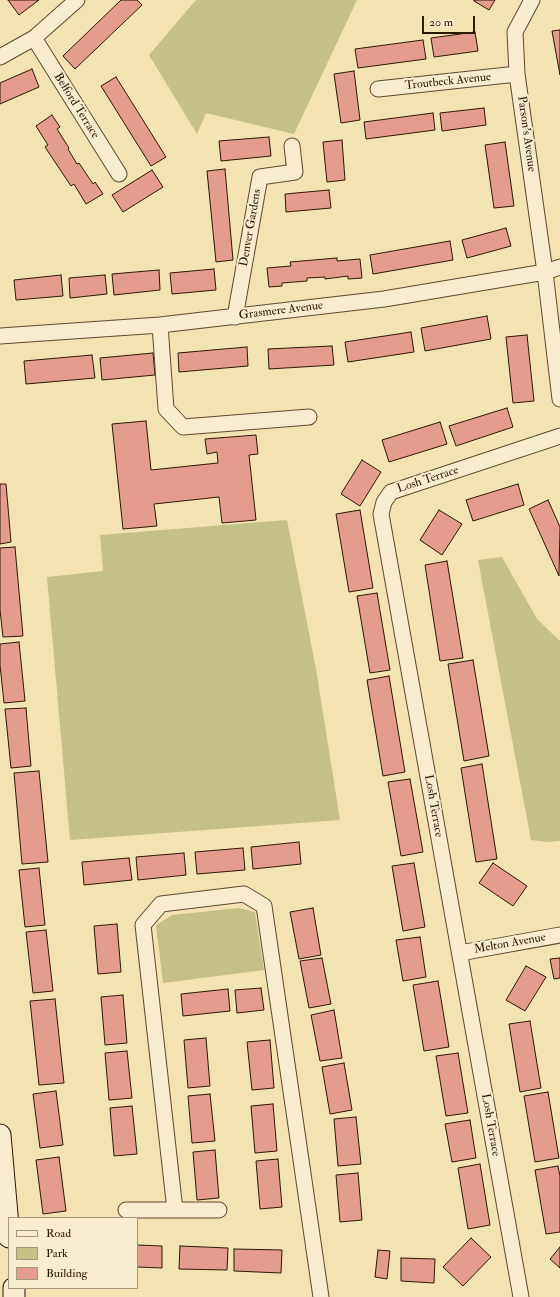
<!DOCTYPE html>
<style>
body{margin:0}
#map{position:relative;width:560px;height:1297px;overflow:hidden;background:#f3e2b2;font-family:"IM FELL Double Pica",serif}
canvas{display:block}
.legend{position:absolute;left:8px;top:1217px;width:130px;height:72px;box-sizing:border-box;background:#f7eccd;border:1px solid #a6977d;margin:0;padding:5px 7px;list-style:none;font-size:12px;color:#2d1705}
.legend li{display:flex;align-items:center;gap:8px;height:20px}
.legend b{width:20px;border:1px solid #a6977d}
.scale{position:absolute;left:422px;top:16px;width:53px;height:18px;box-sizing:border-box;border:2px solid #2d1705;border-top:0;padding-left:5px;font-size:12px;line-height:14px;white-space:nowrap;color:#2d1705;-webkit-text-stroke:3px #f7eccd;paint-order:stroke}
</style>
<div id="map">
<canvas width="560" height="1297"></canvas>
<ul class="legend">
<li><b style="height:5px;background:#f7eccd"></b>Road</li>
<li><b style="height:11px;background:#c3c187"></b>Park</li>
<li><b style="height:11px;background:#e49c8d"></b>Building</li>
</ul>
<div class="scale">20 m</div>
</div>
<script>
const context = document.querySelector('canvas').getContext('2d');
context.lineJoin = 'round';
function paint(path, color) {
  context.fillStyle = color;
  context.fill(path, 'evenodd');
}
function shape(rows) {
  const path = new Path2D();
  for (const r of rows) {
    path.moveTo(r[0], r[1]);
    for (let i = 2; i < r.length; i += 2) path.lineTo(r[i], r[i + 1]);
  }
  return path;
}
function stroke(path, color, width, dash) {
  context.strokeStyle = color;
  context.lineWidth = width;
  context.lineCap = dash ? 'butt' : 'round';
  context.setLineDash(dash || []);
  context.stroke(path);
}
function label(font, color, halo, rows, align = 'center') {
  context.font = font + ' "IM FELL Double Pica",serif';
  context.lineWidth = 4;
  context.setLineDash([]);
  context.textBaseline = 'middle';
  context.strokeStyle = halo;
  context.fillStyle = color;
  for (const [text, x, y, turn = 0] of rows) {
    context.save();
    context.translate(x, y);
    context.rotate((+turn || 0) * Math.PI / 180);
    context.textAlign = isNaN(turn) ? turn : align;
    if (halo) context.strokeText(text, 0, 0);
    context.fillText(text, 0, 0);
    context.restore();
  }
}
paint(shape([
 [196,0,357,0,294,134,206,113,197,134,149,55],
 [287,520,316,669,340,820,70,840,47,577,103,571,100,535],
 [502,557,537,619,560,641,560,841,547,842,531,840,478,560],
 [239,908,255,912,264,970,163,983,156,925,172,915]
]), '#c3c187');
const building = shape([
 [8,0,39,0,19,15,8,0],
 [121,0,137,0,142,5,75,69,63,56,121,0],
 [474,0,495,0,489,10,474,1,474,0],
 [560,30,560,75,552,31,560,30],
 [475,32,478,51,434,57,431,38,475,32],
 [423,40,426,59,358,68,355,49,423,40],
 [32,69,39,87,0,104,0,83,32,69],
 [354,71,360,120,341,123,334,74,354,71],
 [116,77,166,157,151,166,101,86,116,77],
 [484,108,486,125,442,131,440,113,484,108],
 [433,113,435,130,366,139,364,122,433,113],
 [52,115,60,127,57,129,69,148,68,149,77,164,79,163,93,184,95,182,103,194,86,204,74,184,71,186,45,147,48,145,36,126,52,115],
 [269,137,271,156,221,161,219,141,269,137],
 [342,140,345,180,327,182,323,142,342,140],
 [505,142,514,206,494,208,485,145,505,142],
 [225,169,233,260,216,262,207,171,225,169],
 [152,170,163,187,123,212,112,195,152,170],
 [329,190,331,208,286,212,285,194,329,190],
 [506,228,511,246,467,258,462,240,506,228],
 [450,241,453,260,373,274,370,255,450,241],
 [337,258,337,261,360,259,362,278,348,279,348,276,325,279,325,277,307,278,307,281,282,283,282,286,269,287,267,268,291,266,290,262,337,258],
 [214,269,216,290,172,294,170,273,214,269],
 [159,270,160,290,114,295,112,274,159,270],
 [61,275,63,296,16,300,14,280,61,275],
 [105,275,107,294,70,298,69,278,105,275],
 [487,316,491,339,425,351,421,328,487,316],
 [411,332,414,352,348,362,345,342,411,332],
 [527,335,534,401,513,403,506,337,527,335],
 [332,346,334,365,269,369,268,349,332,346],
 [247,347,248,366,179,372,178,353,247,347],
 [153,353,155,375,102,380,100,358,153,353],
 [92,355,95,378,26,384,24,361,92,355],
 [507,408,513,427,456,446,449,426,507,408],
 [146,421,151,470,218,463,217,452,207,454,205,439,256,435,258,454,249,455,256,520,222,523,219,497,154,504,157,526,123,529,112,424,146,421],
 [440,422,447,444,389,462,382,440,440,422],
 [362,460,381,472,360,506,341,494,362,460],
 [0,484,6,484,11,542,0,544,0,484],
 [518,484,524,505,473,521,466,500,518,484],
 [548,500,560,527,559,576,529,509,548,500],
 [360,510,373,588,349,592,336,514,360,510],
 [439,510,462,524,442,555,420,540,439,510],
 [15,547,23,636,3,637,0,610,0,548,15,547],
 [447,561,463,658,440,661,425,565,447,561],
 [377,593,390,670,370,673,357,596,377,593],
 [19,642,25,701,4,703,0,665,0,644,19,642],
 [473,660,489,756,464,761,448,664,473,660],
 [389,676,405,772,383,776,367,680,389,676],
 [26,708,31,766,11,768,5,709,26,708],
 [482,764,497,859,476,862,461,768,482,764],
 [39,771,48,862,22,864,14,773,39,771],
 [410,779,423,852,401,856,388,782,410,779],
 [299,842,301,864,253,869,251,847,299,842],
 [243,848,245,870,197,874,195,852,243,848],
 [184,853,186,875,138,880,136,857,184,853],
 [129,858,132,880,84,885,82,862,129,858],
 [414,863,425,927,403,931,392,866,414,863],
 [493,863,527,886,513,906,479,883,493,863],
 [39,868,45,925,25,927,19,870,39,868],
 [313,908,321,955,299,959,290,912,313,908],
 [117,924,121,972,98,974,94,926,117,924],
 [46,930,53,991,33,993,26,932,46,930],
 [420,937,426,977,403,981,396,940,420,937],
 [322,958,331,1004,309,1008,300,961,322,958],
 [560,958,560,978,554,979,550,959,560,958],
 [526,966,546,977,525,1011,506,1000,526,966],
 [438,981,449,1047,424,1051,413,985,438,981],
 [261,988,264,1010,237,1013,235,990,261,988],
 [228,989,230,1011,183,1016,181,994,228,989],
 [123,995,127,1043,105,1045,101,997,123,995],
 [55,999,64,1083,39,1085,30,1001,55,999],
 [334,1010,342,1058,320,1061,311,1015,334,1010],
 [530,1021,541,1088,520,1092,509,1024,530,1021],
 [206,1038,210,1086,188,1088,184,1040,206,1038],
 [270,1040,274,1088,252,1090,247,1042,270,1040],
 [127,1051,132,1098,109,1100,105,1053,127,1051],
 [458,1053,468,1113,446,1116,436,1056,458,1053],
 [344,1063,352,1110,330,1114,322,1067,344,1063],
 [56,1091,63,1145,40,1148,33,1094,56,1091],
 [548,1092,559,1158,535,1162,524,1096,548,1092],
 [210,1094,215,1141,192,1143,188,1096,210,1094],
 [273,1104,277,1151,255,1153,251,1106,273,1104],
 [132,1106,137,1154,114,1156,110,1108,132,1106],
 [356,1117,361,1164,338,1166,334,1119,356,1117],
 [470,1120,476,1158,452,1162,445,1124,470,1120],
 [215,1150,219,1198,197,1200,193,1152,215,1150],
 [59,1157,66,1211,43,1214,36,1160,59,1157],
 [278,1159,282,1207,260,1209,256,1161,278,1159],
 [480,1164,490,1225,468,1229,458,1168,480,1164],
 [558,1166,560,1176,560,1232,546,1234,535,1170,558,1166],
 [358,1173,362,1220,340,1222,336,1175,358,1173],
 [471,1238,491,1257,463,1286,443,1267,471,1238],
 [137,1245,162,1246,162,1268,137,1267,137,1245],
 [180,1246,228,1248,227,1270,179,1269,180,1246],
 [560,1247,560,1268,550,1259,560,1247],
 [234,1249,282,1250,281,1273,234,1271,234,1249],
 [378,1250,390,1251,387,1279,375,1277,378,1250],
 [401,1258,435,1259,434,1283,401,1281,401,1258]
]);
paint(building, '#e49c8d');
stroke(building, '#2d1705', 1);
const street = shape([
 [532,0,515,32,517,74,545,272,560,399],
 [34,38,119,174],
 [0,57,34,38,77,0],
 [378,89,517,74],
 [235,317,260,177,295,172,292,146],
 [160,325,166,409,183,427,309,417],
 [0,336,160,325,384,299,545,272,560,267],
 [460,953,560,935],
 [126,1210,219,1210],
 [175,1210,143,925,161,904,244,894,264,906,321,1297],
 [521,1297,381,514,384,502,391,492,560,436]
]);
const secondary = shape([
 [0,1135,9,1237],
 [14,1288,14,1297]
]);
stroke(street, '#5e4a30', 17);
stroke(secondary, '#2d1705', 23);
stroke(street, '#f7eccd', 15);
stroke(secondary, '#f7eccd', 21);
label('12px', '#2d1705', '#f7eccd', [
 ["Troutbeck Avenue",448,82,-6],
 ["Belford Terrace",76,106,58],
 ["Parson's Avenue",526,134,82],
 ["Denver Gardens",251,228,-80],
 ["Grasmere Avenue",281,311,-7],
 ["Losh Terrace",428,480,-18],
 ["Losh Terrace",433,806,80],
 ["Melton Avenue",510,944,-10],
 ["Losh Terrace",490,1125,80]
]);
</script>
